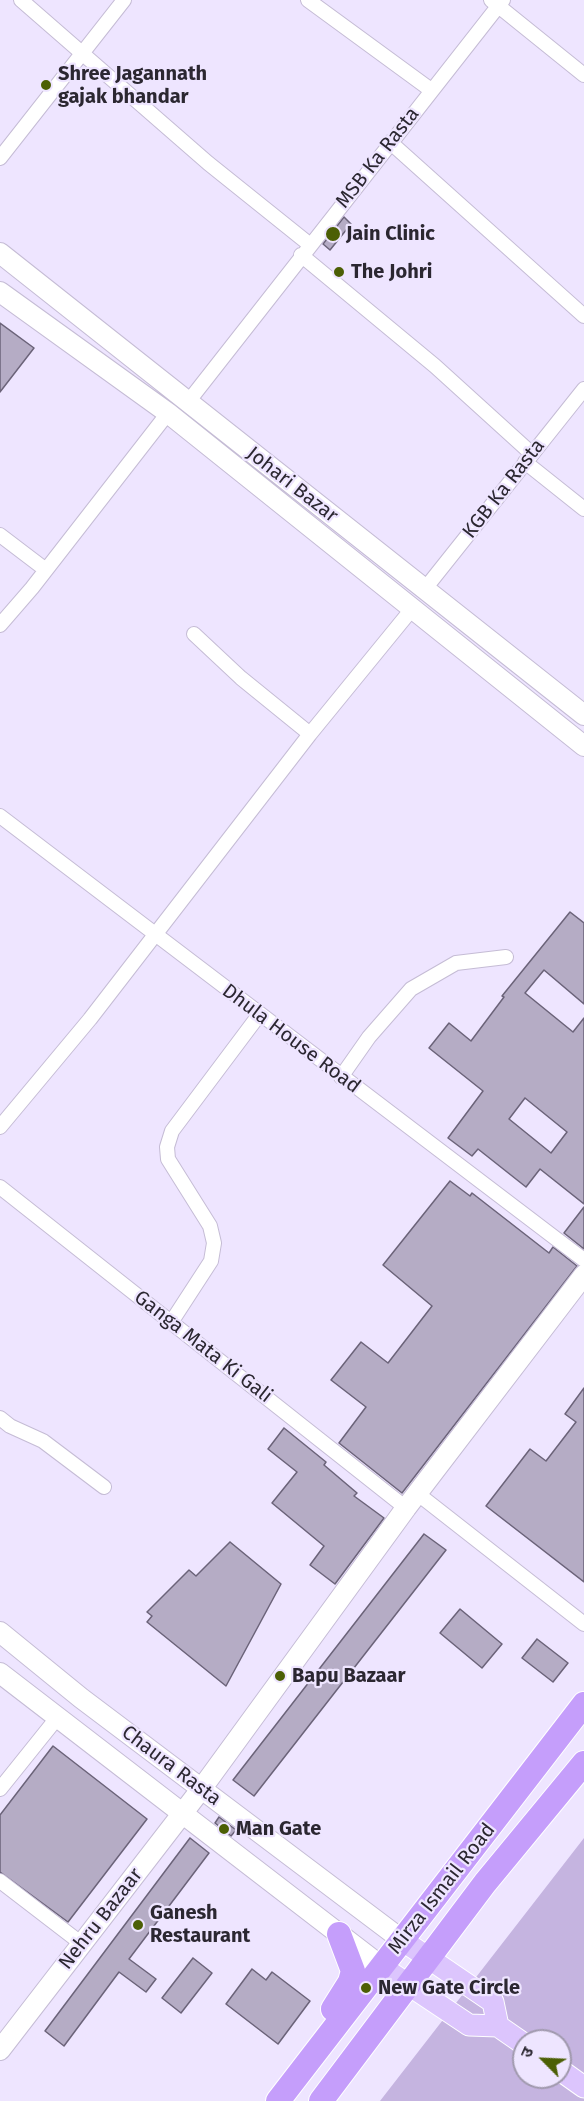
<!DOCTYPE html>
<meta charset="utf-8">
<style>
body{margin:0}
#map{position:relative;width:584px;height:2101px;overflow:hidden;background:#eee5ff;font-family:"Fira Sans","Noto Sans Devanagari",sans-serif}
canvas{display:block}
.north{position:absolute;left:512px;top:2029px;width:60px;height:60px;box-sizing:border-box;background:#eee5ff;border:2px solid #a099ad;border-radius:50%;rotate:294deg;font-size:16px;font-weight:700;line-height:24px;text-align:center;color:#2b2731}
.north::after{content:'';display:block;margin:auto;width:21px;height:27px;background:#4c5f05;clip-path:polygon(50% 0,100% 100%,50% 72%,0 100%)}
</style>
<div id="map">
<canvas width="584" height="2101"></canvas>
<div class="north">उ</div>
</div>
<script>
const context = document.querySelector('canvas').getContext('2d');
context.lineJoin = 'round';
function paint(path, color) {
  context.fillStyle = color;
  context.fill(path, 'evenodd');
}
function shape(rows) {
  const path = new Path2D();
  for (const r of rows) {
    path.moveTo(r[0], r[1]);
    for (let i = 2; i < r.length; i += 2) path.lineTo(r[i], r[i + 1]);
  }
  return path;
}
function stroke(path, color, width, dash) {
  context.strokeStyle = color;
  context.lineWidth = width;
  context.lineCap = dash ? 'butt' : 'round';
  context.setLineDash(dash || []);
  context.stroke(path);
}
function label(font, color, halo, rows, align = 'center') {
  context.font = font + ' "Fira Sans",sans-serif';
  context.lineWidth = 4.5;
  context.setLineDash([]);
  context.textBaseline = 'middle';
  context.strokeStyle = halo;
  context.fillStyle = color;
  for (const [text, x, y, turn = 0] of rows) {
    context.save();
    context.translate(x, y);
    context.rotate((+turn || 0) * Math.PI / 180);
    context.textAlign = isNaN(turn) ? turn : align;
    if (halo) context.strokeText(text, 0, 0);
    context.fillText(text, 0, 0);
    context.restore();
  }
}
paint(shape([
 [584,1838,584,2101,380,2101],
 [524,2041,560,2041,560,2077,524,2077]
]), '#c5b4e0');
const building = shape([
 [344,217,351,224,330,250,323,244,344,217],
 [0,323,34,348,0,392,0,323],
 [570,912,584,923,584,1004,544,970,525,993,573,1032,584,1018,584,1204,540,1169,526,1187,478,1149,472,1156,448,1138,483,1091,429,1048,449,1023,471,1041,504,997,502,996,570,912],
 [525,1098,567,1132,551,1153,509,1119,525,1098],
 [450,1181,470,1196,472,1193,549,1253,553,1247,577,1266,402,1493,339,1443,366,1407,331,1380,361,1342,388,1363,432,1306,383,1265,450,1181],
 [584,1207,584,1249,564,1233,584,1207],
 [584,1388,584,1582,486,1506,530,1449,546,1461,576,1422,565,1414,584,1388],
 [284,1428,326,1462,324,1465,357,1493,354,1496,384,1518,335,1584,310,1565,324,1546,272,1503,297,1472,268,1449,284,1428],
 [424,1534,446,1550,254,1796,233,1780,424,1534],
 [230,1542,281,1584,226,1686,147,1622,152,1616,147,1612,189,1570,196,1576,230,1542],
 [460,1609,502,1644,482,1668,440,1633,460,1609],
 [537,1639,568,1663,553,1682,522,1658,537,1639],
 [53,1746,147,1819,68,1922,0,1872,0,1815,53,1746],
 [219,1817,236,1830,231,1836,215,1823,219,1817],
 [190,1838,209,1853,129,1959,156,1979,146,1992,119,1972,64,2046,45,2031,190,1838],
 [193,1958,212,1973,181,2013,162,1998,193,1958],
 [252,1969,266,1980,272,1972,310,2001,278,2044,226,2004,252,1969]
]);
paint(building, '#b5acc5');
stroke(building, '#6b6379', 1.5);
const street = shape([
 [21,0,208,163,309,244],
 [308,0,431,90],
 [491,0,584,75],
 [390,142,584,316],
 [0,158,124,0],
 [301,255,435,366,532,454],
 [188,402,503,0],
 [525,462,584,509],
 [0,535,46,570],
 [424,590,584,389],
 [0,625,32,588,168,413],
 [194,634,241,678,310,734],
 [0,816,584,1260],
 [341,1077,369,1037,411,989,456,963,506,957],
 [0,1127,90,1019,310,734,412,609],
 [0,1187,406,1508],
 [172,1321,211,1261,214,1243,210,1226,168,1159,167,1147,172,1131,259,1015],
 [0,1418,10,1426,43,1441,104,1487],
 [418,1494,584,1624],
 [0,1789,57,1718],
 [0,1881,82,1944]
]);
const secondary = shape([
 [0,253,584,715],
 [0,292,168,413,584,746],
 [0,1632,81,1698,402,1940],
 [0,1673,382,1967],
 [0,2050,202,1788,406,1508,584,1275]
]);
const primary = shape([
 [402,1940,493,2002,498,2026],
 [382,1967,469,2025,498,2026,524,2044],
 [560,2070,584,2087]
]);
const highway = shape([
 [333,2009,350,1982,353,1971,339,1934],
 [278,2101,584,1704],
 [321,2101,485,1883,584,1763]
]);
stroke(street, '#c5bcd5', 16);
stroke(secondary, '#c5bcd5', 22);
stroke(primary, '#fff', 23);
stroke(highway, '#fff', 26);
stroke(street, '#fff', 14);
stroke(secondary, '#fff', 20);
stroke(primary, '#dcc5fd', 21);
stroke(highway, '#c59efb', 24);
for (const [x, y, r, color] of [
 [46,85,6,"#4c5f05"],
 [333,234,8,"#4c5f05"],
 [339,272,6,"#4c5f05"],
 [280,1676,6,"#4c5f05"],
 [224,1829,6,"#4c5f05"],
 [138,1925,6,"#4c5f05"],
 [366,1988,6,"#4c5f05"]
]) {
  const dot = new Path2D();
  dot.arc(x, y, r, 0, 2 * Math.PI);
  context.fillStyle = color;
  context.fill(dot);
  stroke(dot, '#eee5ff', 2);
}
label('bold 20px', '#2b2731', '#eee5ff', [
 ["Shree Jagannath",58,74],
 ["gajak bhandar",58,97],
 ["Jain Clinic",346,234],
 ["The Johri",351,272],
 ["Bapu Bazaar",292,1676],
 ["Man Gate",236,1829],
 ["Ganesh",150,1913],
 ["Restaurant",150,1936],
 ["New Gate Circle",378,1988]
], 'left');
label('20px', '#2b2731', '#eee5ff', [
 ["MSB Ka Rasta",378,158,-52],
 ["Johari Bazar",292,485,38],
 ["KGB Ka Rasta",504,489,-52],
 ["Dhula House Road",291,1039,37],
 ["Ganga Mata Ki Gali",203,1347,38],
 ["Chaura Rasta",171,1766,37],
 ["Mirza Ismail Road",442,1889,-52],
 ["Nehru Bazaar",101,1919,-52]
]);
</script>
